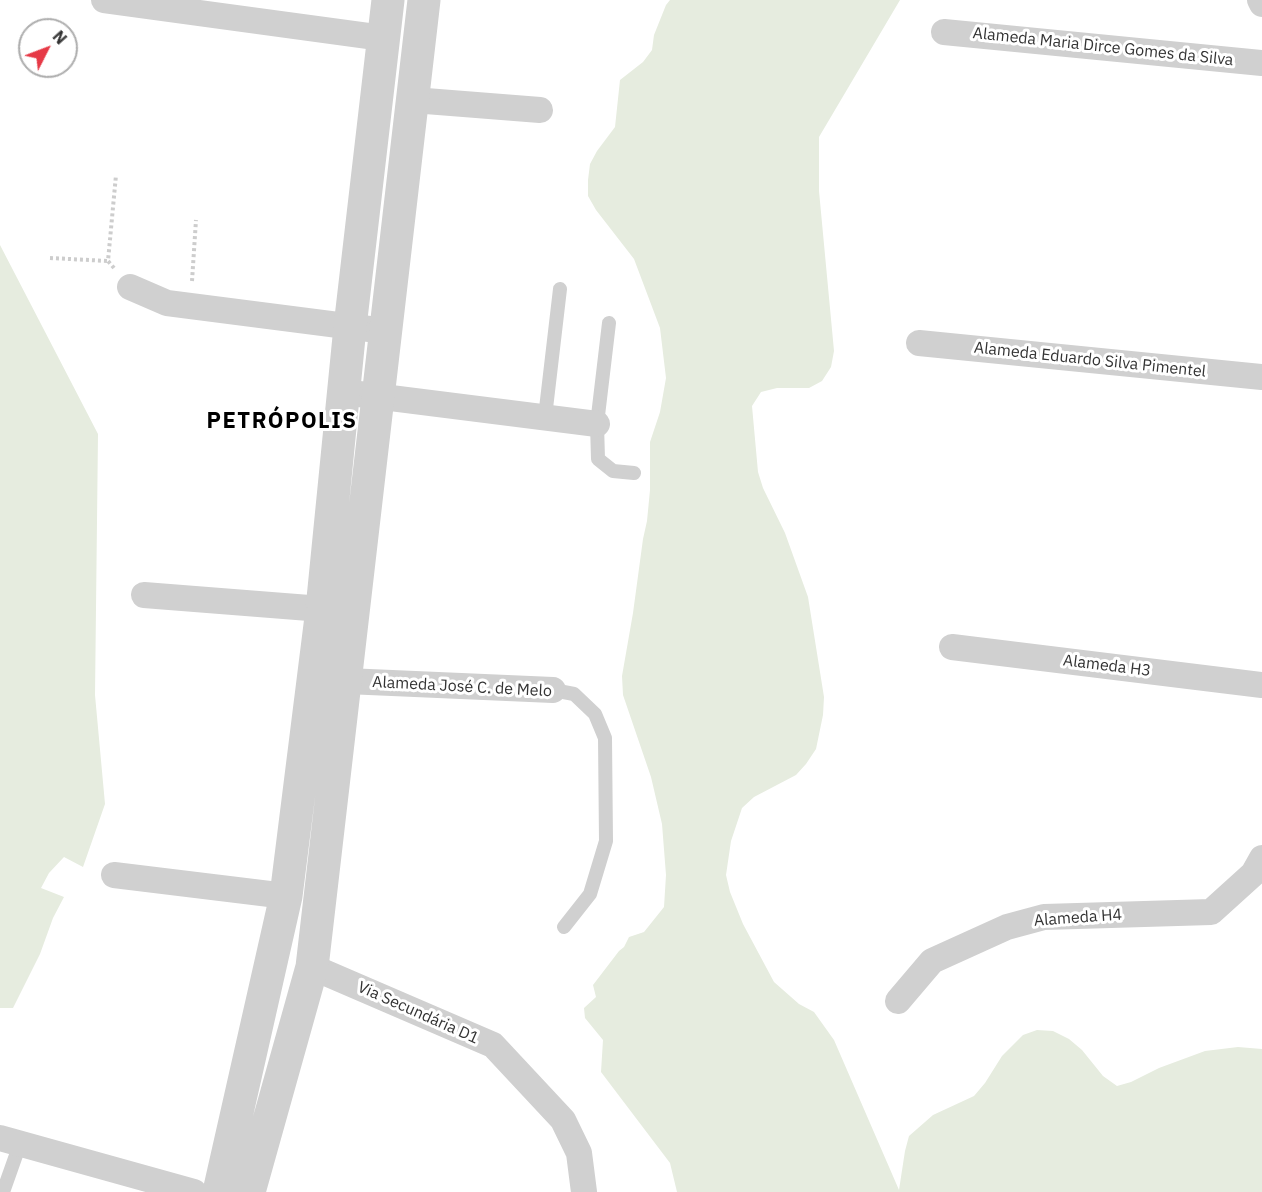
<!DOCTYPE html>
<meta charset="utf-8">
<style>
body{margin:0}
#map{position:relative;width:1262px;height:1192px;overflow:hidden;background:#fff;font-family:"IBM Plex Sans",sans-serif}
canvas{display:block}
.north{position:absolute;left:18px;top:18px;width:60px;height:60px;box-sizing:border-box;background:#fff;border:2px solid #adadad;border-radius:50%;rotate:48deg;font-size:16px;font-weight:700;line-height:24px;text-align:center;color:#333}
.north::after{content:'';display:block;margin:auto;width:21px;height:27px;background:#e63946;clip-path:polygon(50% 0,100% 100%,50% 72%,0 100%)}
</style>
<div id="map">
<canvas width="1262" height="1192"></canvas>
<div class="north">N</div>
</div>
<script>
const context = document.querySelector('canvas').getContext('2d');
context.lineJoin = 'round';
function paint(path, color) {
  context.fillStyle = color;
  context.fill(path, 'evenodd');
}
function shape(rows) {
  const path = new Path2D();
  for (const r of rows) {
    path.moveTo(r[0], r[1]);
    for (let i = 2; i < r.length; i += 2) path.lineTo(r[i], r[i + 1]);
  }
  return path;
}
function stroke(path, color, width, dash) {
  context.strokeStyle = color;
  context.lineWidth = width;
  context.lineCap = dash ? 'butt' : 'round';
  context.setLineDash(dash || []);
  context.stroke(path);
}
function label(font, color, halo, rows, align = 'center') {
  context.font = font + ' "IBM Plex Sans",sans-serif';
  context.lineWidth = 6;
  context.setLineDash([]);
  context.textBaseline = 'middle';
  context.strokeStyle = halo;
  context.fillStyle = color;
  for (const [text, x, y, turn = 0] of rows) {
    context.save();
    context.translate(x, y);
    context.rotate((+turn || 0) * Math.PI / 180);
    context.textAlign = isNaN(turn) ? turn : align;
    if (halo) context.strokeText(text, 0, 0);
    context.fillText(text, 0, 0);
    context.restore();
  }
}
paint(shape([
 [670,0,900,0,819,137,819,191,834,351,831,367,822,381,809,388,777,388,761,392,752,406,758,472,763,488,785,533,808,597,824,697,823,715,816,749,806,764,796,775,754,797,742,808,731,841,726,875,730,892,743,924,774,982,799,1004,814,1012,834,1040,899,1190,905,1151,909,1136,933,1115,974,1096,985,1083,1002,1056,1023,1035,1037,1030,1053,1031,1069,1039,1082,1050,1103,1076,1117,1086,1131,1082,1159,1068,1205,1051,1238,1047,1262,1049,1262,1192,677,1192,670,1163,601,1072,603,1040,585,1018,584,1008,596,997,593,985,619,951,624,947,629,937,644,932,664,907,666,875,662,824,651,777,623,695,622,676,633,613,643,539,647,521,650,490,650,442,660,412,666,378,660,328,634,259,596,210,588,196,588,180,590,164,597,151,615,127,620,80,643,62,652,50,654,35,666,5],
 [0,245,98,434,95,695,105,804,83,867,64,857,49,873,41,888,64,897,53,918,40,954,13,1008,0,1008]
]), '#e6ecdf');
stroke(shape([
 [50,258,108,261],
 [114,268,108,261,116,175],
 [192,281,196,220]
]), '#cdcdcd', 4, [3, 3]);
stroke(shape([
 [609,323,597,424,598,459,613,471,634,473],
 [545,417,560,289],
 [553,690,574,694,595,714,605,738,606,841,590,894,564,927],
 [3,1192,20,1144]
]), '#d0d0d0', 14);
stroke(shape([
 [104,0,383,38],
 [1260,0,1262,4],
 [944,32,1262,63],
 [413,100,540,110],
 [130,287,167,303,385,331],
 [919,343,1262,377],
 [343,392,597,424],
 [144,595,322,609],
 [952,647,1262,685],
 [346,681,553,690],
 [114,875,286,896],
 [312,967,493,1045,563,1120,579,1153,584,1192],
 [898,1001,932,961,1007,927,1044,917,1211,912,1253,874,1262,858],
 [0,1138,194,1192]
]), '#d0d0d0', 26);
stroke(shape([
 [219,1192,286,896,322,609,350,327,388,0],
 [249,1192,312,967,424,0]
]), '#d0d0d0', 33);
label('16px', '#333', '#fff', [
 ["Alameda Maria Dirce Gomes da Silva",1103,47,6],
 ["Alameda Eduardo Silva Pimentel",1090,360,6],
 ["Alameda H3",1107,666,7],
 ["Alameda José C. de Melo",462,687,3],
 ["Alameda H4",1078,918,-4],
 ["Via Secundária D1",418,1013,24]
]);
context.letterSpacing = '1.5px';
label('bold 22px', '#000', '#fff', [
 ["PETRÓPOLIS",282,422]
]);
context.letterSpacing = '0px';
</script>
